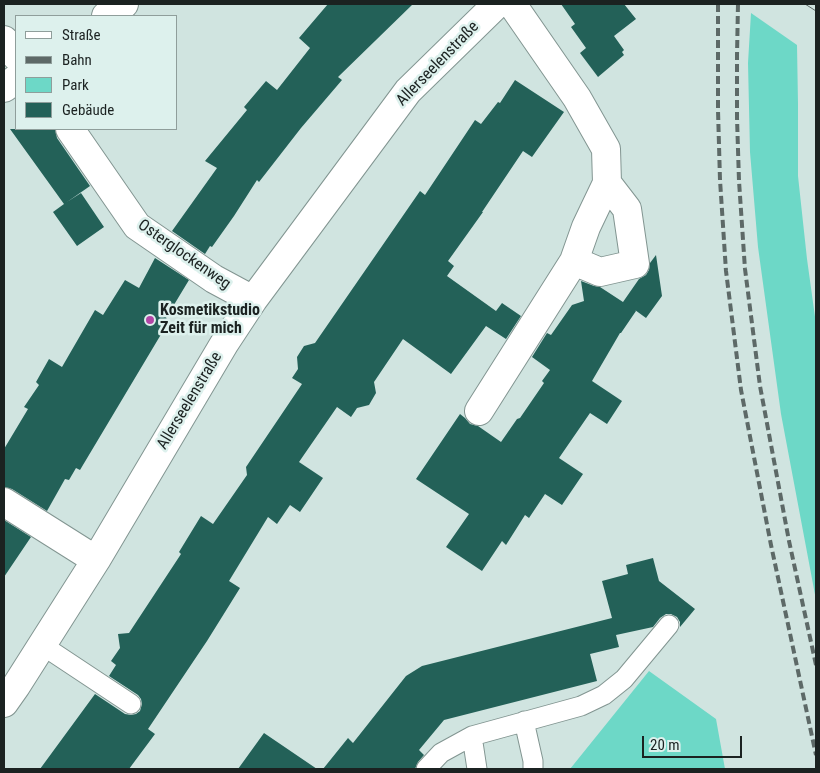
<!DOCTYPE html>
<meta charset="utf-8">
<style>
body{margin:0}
#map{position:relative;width:820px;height:773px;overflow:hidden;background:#d0e4e0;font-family:"Roboto Condensed",sans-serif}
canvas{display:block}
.frame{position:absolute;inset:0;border:5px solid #1b2221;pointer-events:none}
.legend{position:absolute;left:15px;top:15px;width:162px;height:115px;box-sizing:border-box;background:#ddf1ed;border:1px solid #8f9e9b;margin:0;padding:6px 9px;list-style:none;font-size:15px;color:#1b2221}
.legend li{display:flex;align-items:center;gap:10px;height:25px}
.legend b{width:25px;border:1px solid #8f9e9b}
.scale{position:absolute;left:642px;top:736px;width:100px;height:22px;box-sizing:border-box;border:2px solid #1b2221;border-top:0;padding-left:6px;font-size:15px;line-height:18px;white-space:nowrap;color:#1b2221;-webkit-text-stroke:4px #ddf1ed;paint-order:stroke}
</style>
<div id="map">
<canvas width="820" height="773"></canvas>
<div class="frame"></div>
<ul class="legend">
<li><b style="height:6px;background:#fff"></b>Straße</li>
<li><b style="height:6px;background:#5d6967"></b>Bahn</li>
<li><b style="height:14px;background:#6dd8c7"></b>Park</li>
<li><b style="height:14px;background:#236158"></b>Gebäude</li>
</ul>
<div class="scale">20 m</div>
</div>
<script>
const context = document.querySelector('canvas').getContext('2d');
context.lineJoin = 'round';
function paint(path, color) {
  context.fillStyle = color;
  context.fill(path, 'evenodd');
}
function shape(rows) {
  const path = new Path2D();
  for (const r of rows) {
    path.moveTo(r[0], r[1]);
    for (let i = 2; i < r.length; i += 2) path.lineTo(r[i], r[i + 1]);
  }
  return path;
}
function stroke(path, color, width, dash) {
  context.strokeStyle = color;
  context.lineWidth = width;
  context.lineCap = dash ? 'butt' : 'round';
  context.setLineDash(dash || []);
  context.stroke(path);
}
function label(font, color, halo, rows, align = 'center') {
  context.font = font + ' "Roboto Condensed",sans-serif';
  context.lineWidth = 5;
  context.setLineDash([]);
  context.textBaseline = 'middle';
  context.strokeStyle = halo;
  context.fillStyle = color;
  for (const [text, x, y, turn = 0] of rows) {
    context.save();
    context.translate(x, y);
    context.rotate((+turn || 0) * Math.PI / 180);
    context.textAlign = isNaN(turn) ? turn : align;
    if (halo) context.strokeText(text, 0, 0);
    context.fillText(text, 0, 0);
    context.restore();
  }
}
paint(shape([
 [751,13,797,45,798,104,798,176,807,259,816,324,816,600,781,414,758,247,750,152,748,63],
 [649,671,716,719,725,769,570,769]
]), '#6dd8c7');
paint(shape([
 [328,4,413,4,338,77,342,80,301,128,259,182,257,180,234,216,212,247,210,246,205,254,172,231,217,168,205,161,247,110,244,107,266,81,277,90,310,48,299,38],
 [561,4,624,4,636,19,614,36,624,50,622,52,624,55,598,77,580,53,586,48,571,27,575,24],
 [515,80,564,112,532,157,523,151,482,212,483,212,448,261,454,266,447,276,496,311,502,303,521,316,506,339,486,326,451,374,403,339,374,382,376,393,369,405,357,408,351,417,337,407,299,462,323,478,300,512,290,505,277,524,268,517,229,581,240,588,207,641,148,729,155,734,129,769,40,769,95,694,125,714,131,715,136,714,140,711,142,704,141,699,138,695,109,676,116,665,111,661,120,648,118,634,129,633,181,554,179,552,201,516,213,524,247,475,246,467,302,384,292,378,298,369,297,357,304,346,315,343,420,191,425,195,475,120,481,124,498,102,500,103],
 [10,129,55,129,57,138,90,186,67,202,81,193,104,227,77,246,53,212,64,204],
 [656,255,662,296,646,318,635,310,636,311,621,333,620,333,592,381,622,401,607,424,590,413,559,458,583,474,562,505,545,494,529,518,525,515,506,545,502,541,482,571,446,547,469,514,416,479,460,414,465,418,470,424,478,426,501,442,517,419,520,418,544,383,542,381,550,370,532,357,547,333,551,335,572,305,584,301,581,281,594,286,600,287,623,302,639,279,646,275,649,270,650,263],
 [155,258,189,280,166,318,169,321,80,470,76,468,69,480,65,479,47,511,12,489,4,487,4,449,28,409,24,407,39,385,36,382,49,359,62,367,95,310,103,315,125,280,139,288],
 [4,520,31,537,4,577],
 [653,558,659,581,695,609,680,627,680,622,677,617,671,614,666,614,660,618,653,627,616,635,619,647,590,654,597,681,444,720,419,750,424,755,418,762,415,769,323,769,348,738,353,743,406,676,422,666,612,618,602,581,628,574,626,565],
 [264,733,317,769,238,769]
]), '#236158');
const service = shape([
 [42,645,131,704],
 [524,721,533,761,533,769],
 [426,769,441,753,472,736],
 [477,769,472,736,581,706,604,695,624,679,669,625]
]);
const minor = shape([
 [106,16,124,4],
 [4,40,16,56],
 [4,88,16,79],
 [70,129,137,226,214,279,253,300],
 [574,261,600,272,635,264,627,209,607,183],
 [479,411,574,261,586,227,607,183,606,149,577,98,512,4],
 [4,502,96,560],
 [4,703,16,686,96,560,224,344,253,300,408,91,497,4]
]);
stroke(service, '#829591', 21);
stroke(minor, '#829591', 30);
stroke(service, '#fff', 19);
stroke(minor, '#fff', 28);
stroke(shape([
 [805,4,816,11]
]), '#5d6967', 1);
stroke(shape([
 [718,4,718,110,720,180,726,271,741,390,771,545,816,755],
 [738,4,737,55,737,118,739,181,745,269,760,386,789,541,816,665]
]), '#5d6967', 4, [8, 4]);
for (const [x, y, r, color] of [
 [150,320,5,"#b146a6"]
]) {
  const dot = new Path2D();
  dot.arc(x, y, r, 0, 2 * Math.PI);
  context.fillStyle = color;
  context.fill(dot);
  stroke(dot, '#ddf1ed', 2);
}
label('16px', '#1b2221', '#ddf1ed', [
 ["Allerseelenstraße",438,64,-46],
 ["Osterglockenweg",184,255,35],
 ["Allerseelenstraße",190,401,-59]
]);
label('bold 16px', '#1b2221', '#ddf1ed', [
 ["Kosmetikstudio",160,311],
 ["Zeit für mich",160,329]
], 'left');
</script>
